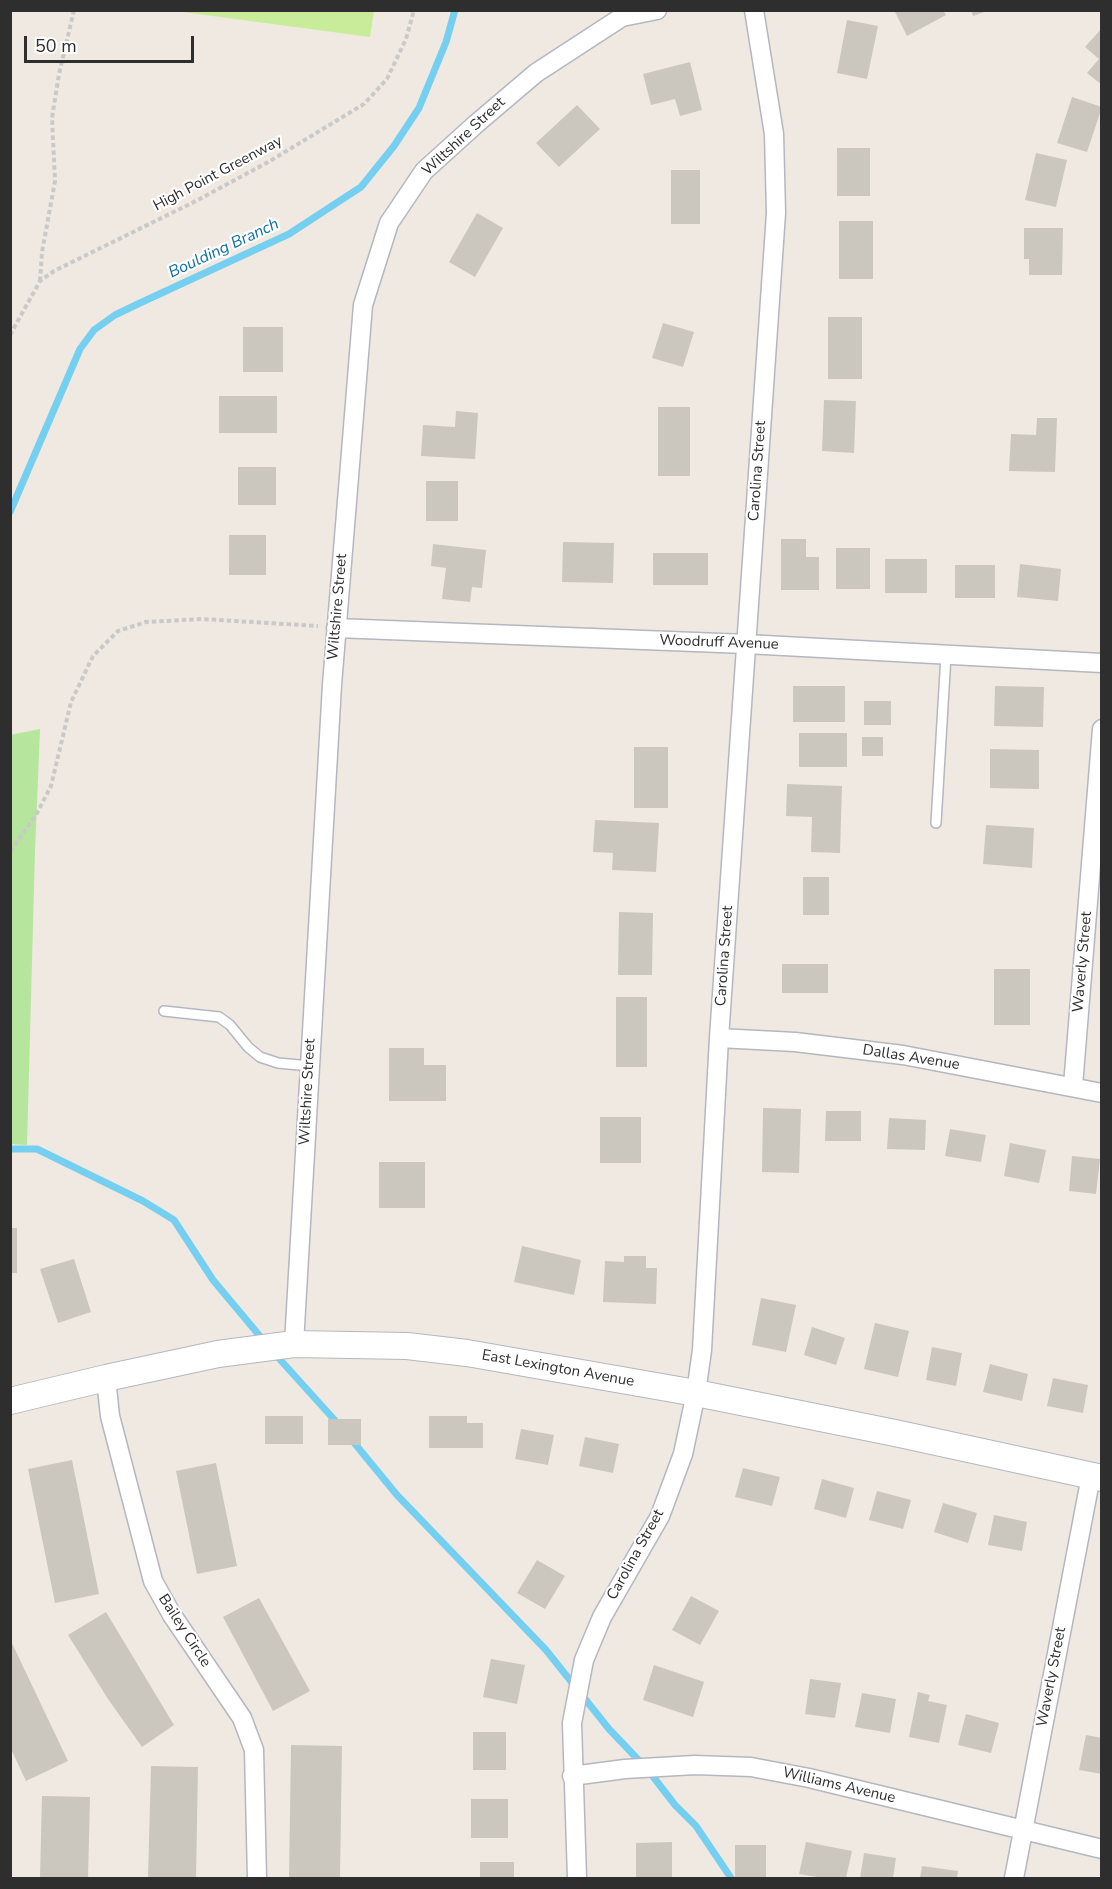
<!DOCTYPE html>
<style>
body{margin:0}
#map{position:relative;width:1112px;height:1889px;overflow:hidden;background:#efe9e1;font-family:"Nunito Sans",sans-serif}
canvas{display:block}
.frame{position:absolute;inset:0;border:12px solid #2e2e2e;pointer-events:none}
.scale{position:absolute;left:24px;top:36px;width:170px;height:27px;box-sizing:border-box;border:3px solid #2e2e2e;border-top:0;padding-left:8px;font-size:18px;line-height:21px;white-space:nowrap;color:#2e2e2e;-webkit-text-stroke:4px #fff;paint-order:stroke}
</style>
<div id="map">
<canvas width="1112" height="1889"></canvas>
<div class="frame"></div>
<div class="scale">50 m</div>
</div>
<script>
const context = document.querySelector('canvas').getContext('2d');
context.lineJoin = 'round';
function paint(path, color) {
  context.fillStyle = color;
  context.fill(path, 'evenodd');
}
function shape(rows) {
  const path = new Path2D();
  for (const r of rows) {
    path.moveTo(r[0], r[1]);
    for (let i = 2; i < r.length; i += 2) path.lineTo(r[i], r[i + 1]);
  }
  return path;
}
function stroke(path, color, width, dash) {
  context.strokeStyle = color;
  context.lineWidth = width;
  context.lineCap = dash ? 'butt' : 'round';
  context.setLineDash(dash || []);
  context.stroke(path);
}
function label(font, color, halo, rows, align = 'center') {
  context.font = font + ' "Nunito Sans",sans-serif';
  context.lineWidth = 4.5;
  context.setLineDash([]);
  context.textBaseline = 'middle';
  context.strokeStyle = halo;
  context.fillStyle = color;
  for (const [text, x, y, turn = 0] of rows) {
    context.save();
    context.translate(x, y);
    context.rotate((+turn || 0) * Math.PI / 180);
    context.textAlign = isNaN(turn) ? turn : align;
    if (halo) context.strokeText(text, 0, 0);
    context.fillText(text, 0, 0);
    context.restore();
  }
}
paint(shape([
 [40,729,35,851,27,1145,10,1144,10,735]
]), '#b6e59e');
paint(shape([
 [183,10,374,10,374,11,370,37,183,12]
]), '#c9ec9a');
stroke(shape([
 [10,512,80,349,94,330,115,315,140,303,289,234,361,187,394,146,419,108,446,42,455,10],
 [10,1149,37,1149,143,1201,174,1220,213,1280,264,1341],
 [275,1354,340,1426],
 [351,1439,397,1495,546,1650,609,1729,648,1770,675,1805,696,1826,731,1878]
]), '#75cff0', 7);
paint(shape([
 [894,10,943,10,946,15,907,36],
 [971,10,987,10,987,11,973,16],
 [847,20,878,26,867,79,837,73],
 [1102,28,1102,85,1087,73,1099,59,1085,47],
 [690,62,702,110,680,116,675,99,651,105,643,74],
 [1072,97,1102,107,1087,152,1057,143],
 [577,105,600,129,559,167,536,143],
 [837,148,870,148,870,196,837,196],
 [1036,153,1067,160,1056,207,1025,200],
 [671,170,700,170,700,224,671,224],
 [477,213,503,228,475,277,449,262],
 [839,221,873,221,873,279,839,279],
 [1024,228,1063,228,1062,275,1029,275,1029,259,1024,259],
 [828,317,862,317,862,379,828,379],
 [663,323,694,332,683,367,652,358],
 [243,327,283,327,283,372,243,372],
 [219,396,277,396,277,433,219,433],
 [824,400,856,401,854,453,822,451],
 [658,407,690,407,690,476,658,476],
 [456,411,478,413,475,459,421,456,423,425,455,427],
 [1037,418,1057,418,1055,472,1009,471,1011,434,1036,435],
 [238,467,276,467,276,505,238,505],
 [426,481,458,481,458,521,426,521],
 [229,535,266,535,266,575,229,575],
 [781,539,806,539,806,557,819,557,819,590,781,590],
 [563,542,614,543,613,583,562,582],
 [433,544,486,550,482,588,472,587,470,602,442,599,446,568,431,566],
 [836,548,870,548,870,589,836,589],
 [653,553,708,553,708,585,653,585],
 [885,559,927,559,927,593,885,593],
 [1020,564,1061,569,1058,601,1017,597],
 [955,565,995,565,995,598,955,598],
 [793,686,845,686,845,722,793,722],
 [995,686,1044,687,1043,727,994,726],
 [864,701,891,701,891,725,864,725],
 [799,733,847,733,847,767,799,767],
 [862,737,883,737,883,756,862,756],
 [634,747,668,747,668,808,634,808],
 [990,749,1039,750,1039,789,990,788],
 [787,784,842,786,840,853,811,852,812,817,786,816],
 [595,820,659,823,656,872,612,870,613,853,593,852],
 [986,825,1034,828,1032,868,983,864],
 [803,877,829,877,829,915,803,915],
 [619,912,653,913,652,975,618,975],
 [782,964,828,964,828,993,782,993],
 [994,969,1030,969,1030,1025,994,1025],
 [616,997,647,997,647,1067,616,1067],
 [389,1048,424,1048,424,1065,446,1065,446,1101,389,1101],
 [763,1108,801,1109,799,1173,762,1172],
 [826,1111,861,1111,861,1141,825,1141],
 [600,1117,641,1117,641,1163,600,1163],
 [889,1118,926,1120,925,1150,887,1149],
 [950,1129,986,1135,981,1162,945,1156],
 [1010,1143,1046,1150,1039,1183,1004,1176],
 [1072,1156,1100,1159,1096,1194,1069,1191],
 [379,1162,425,1162,425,1208,379,1208],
 [10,1228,17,1228,17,1273,10,1273],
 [522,1246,581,1260,574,1295,514,1282],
 [624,1256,646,1256,646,1268,657,1268,656,1304,603,1302,605,1261,624,1262],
 [74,1259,91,1312,58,1323,40,1269],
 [761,1298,796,1305,786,1352,752,1345],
 [875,1323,909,1331,898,1377,864,1369],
 [812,1327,845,1338,836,1365,804,1355],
 [932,1347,962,1353,956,1386,926,1380],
 [990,1364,1028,1374,1022,1401,983,1392],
 [1053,1378,1088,1385,1083,1413,1047,1406],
 [265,1416,303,1416,303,1444,265,1444],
 [429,1416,467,1416,467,1423,483,1423,483,1448,429,1448],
 [328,1419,361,1419,361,1445,328,1445],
 [521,1429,554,1435,548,1465,515,1459],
 [585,1437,619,1444,613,1473,579,1466],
 [72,1460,99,1594,55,1603,28,1469],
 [216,1463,237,1566,197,1574,176,1471],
 [743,1468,780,1477,772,1506,735,1497],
 [822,1479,854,1488,846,1518,814,1509],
 [877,1491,911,1500,903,1529,869,1520],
 [943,1503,977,1513,968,1543,934,1532],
 [994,1515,1027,1522,1022,1551,988,1545],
 [537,1560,565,1576,545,1609,517,1593],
 [691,1596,719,1611,700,1645,672,1630],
 [259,1598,310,1691,273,1711,223,1617],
 [106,1612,174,1725,142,1747,108,1699,68,1635],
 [10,1639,68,1761,26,1781,10,1747],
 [491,1659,525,1665,517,1704,483,1697],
 [654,1665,704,1682,693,1717,643,1700],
 [810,1679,841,1683,835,1718,805,1714],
 [918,1692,930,1695,928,1701,947,1705,939,1743,909,1737],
 [862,1693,896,1699,890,1733,855,1727],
 [966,1714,999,1723,991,1753,958,1745],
 [473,1732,506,1732,506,1770,473,1770],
 [1086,1735,1102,1738,1102,1774,1079,1770],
 [291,1745,342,1746,340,1878,289,1878],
 [151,1766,198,1767,196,1878,148,1878],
 [42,1796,90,1797,88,1878,40,1878],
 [471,1799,508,1799,508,1838,471,1838],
 [672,1842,672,1878,636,1878,636,1843],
 [806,1842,852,1851,846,1878,823,1878,799,1874],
 [735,1845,766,1845,766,1878,735,1878],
 [864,1853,896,1858,893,1878,860,1878],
 [480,1862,514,1862,514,1878,480,1878],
 [922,1866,958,1871,957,1878,920,1878]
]), '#cbc7bf');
const service = shape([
 [936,823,946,655],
 [164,1011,219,1017,230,1025,248,1047,260,1057,278,1063,310,1066]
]);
const minor = shape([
 [336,628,746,644,1102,663],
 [719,1038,795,1042,903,1055,1102,1093],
 [1073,1086,1102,729],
 [294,1344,332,685,363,305,389,223,424,171,476,124,536,73,622,17,657,10],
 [106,1378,110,1416,153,1581,172,1615,242,1718,254,1750,257,1878],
 [572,1776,625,1769,695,1765,751,1767,809,1778,1102,1849],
 [577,1878,572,1723,584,1660,602,1617,660,1516,683,1454,696,1393,702,1350,719,1038,776,213,774,134,754,10],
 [1014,1878,1091,1476]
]);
const secondary = shape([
 [10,1401,106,1378,218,1354,294,1344,407,1346,467,1353,696,1393,895,1433,1102,1478]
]);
stroke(service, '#b4b7c1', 12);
stroke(minor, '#b4b7c1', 21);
stroke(secondary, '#b4b7c1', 28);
stroke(shape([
 [40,281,42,252,55,181,52,118,59,74,74,10],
 [10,335,40,281,54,271,196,201,270,161,364,104,387,79,406,39,414,10],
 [10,851,35,817,51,786,71,702,93,656,118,631,146,622,202,619,318,626]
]), '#c9c9c9', 4, [4.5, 3]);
stroke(service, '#fff', 9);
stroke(minor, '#fff', 18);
stroke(secondary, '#fff', 26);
label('15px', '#2e2e2e', '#fff', [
 ["Wiltshire Street",464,137,-43],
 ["High Point Greenway",218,174,-28],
 ["Carolina Street",758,471,-86],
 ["Wiltshire Street",338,607,-85],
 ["Woodruff Avenue",719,643,2],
 ["Carolina Street",725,956,-86],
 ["Waverly Street",1083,962,-85],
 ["Dallas Avenue",911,1058,9],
 ["Wiltshire Street",308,1092,-87],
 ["East Lexington Avenue",558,1369,10],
 ["Carolina Street",636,1555,-61],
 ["Bailey Circle",184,1631,57],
 ["Waverly Street",1052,1677,-79],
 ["Williams Avenue",839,1786,13]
]);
label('italic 16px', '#0d6fa3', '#fff', [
 ["Boulding Branch",224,249,-25]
]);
</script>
